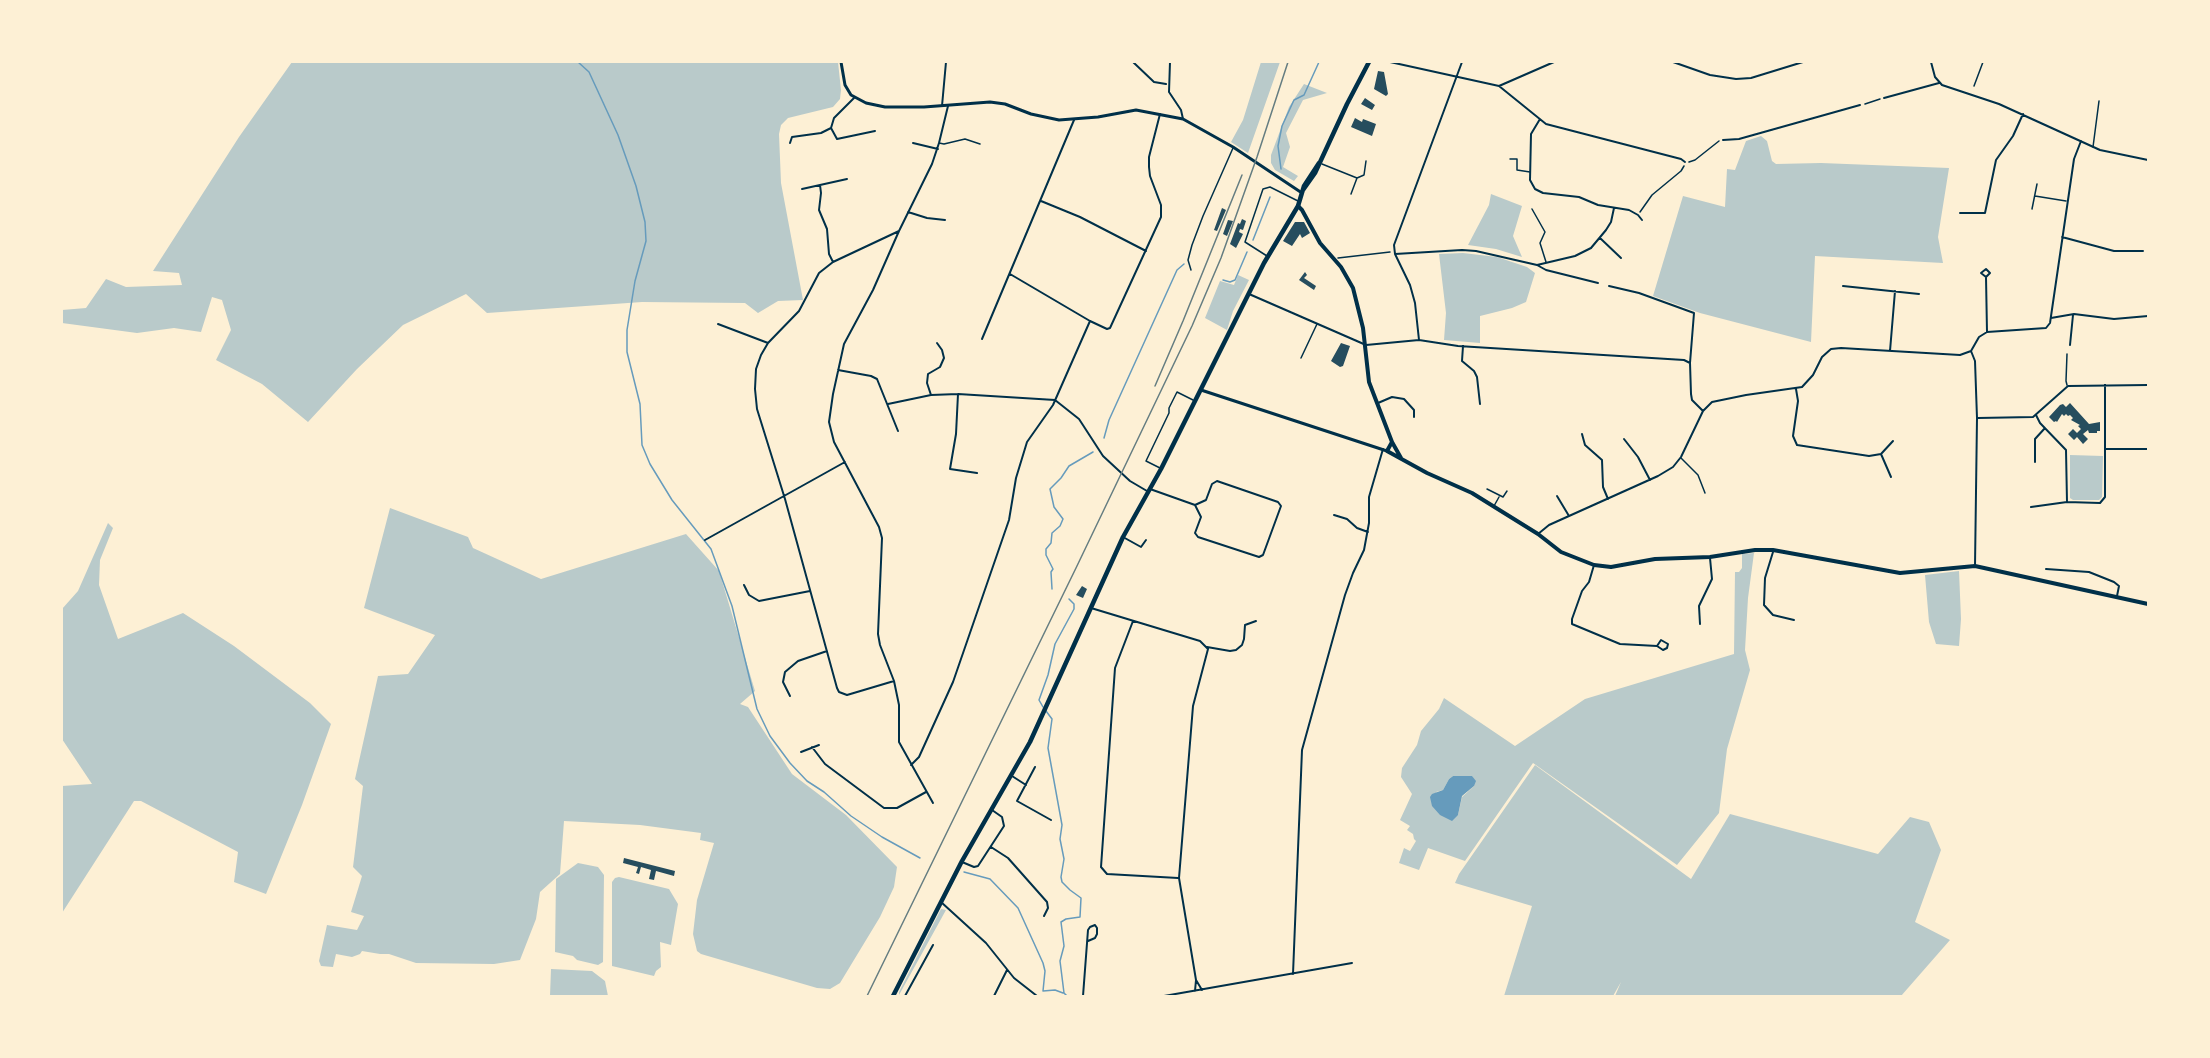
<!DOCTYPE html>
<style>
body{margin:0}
#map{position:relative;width:2210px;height:1058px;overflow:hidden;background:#fdf0d5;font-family:"Fira Sans Condensed",sans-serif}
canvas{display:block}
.frame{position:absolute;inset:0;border:63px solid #fdf0d5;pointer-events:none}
</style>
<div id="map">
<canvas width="2210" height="1058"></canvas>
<div class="frame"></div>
</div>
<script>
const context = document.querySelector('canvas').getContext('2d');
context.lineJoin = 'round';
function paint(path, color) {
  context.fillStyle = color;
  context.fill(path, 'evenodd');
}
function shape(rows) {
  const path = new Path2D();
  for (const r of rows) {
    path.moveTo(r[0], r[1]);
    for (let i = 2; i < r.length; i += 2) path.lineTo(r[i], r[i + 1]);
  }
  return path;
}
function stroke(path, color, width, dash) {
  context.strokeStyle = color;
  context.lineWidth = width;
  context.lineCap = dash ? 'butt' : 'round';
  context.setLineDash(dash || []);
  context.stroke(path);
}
paint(shape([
 [292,62,838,62,841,90,840,99,833,107,788,118,781,125,779,134,781,183,803,300,778,301,758,313,745,303,642,302,487,313,466,294,403,325,357,369,308,422,262,384,216,360,231,330,222,300,212,297,201,332,174,328,137,333,62,323,62,310,86,308,106,279,126,287,182,285,179,273,153,271,239,137],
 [1261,62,1280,62,1248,153,1231,142,1243,120],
 [1304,84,1327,93,1303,100,1286,133,1290,147,1283,167,1298,176,1294,181,1275,170,1271,163,1271,155,1289,107],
 [1761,136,1767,141,1772,161,1776,164,1821,163,1949,168,1938,237,1943,263,1815,256,1811,342,1700,313,1653,296,1683,196,1725,207,1727,169,1735,170,1746,141],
 [1491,194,1522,206,1513,236,1522,257,1496,249,1468,245,1489,205],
 [1463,253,1497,257,1527,267,1535,273,1526,302,1512,308,1480,316,1480,343,1444,340,1446,313,1439,254],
 [1238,275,1249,280,1233,311,1227,330,1205,318,1220,281,1234,285],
 [2070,455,2103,456,2102,497,2099,500,2073,500,2070,498],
 [390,508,468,537,473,548,541,579,686,534,719,571,755,691,740,704,748,707,792,774,846,815,897,867,894,887,880,917,840,983,830,989,817,988,701,954,697,951,693,934,697,900,714,843,700,840,701,833,640,825,564,821,560,874,540,892,536,919,520,960,494,964,416,963,389,954,380,954,362,951,360,954,352,957,336,954,333,967,321,966,319,961,327,925,357,930,364,916,351,912,362,876,353,867,363,786,355,779,378,676,408,674,435,635,364,608],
 [108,523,113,528,100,560,99,585,118,639,183,613,234,646,310,703,331,724,302,805,266,894,234,882,238,852,141,801,134,801,62,913,62,786,92,784,62,739,62,609,78,591],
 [1754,553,1748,598,1745,650,1750,670,1727,749,1719,813,1677,865,1533,763,1465,861,1428,848,1419,870,1399,863,1404,848,1410,851,1416,841,1414,839,1413,834,1407,830,1410,826,1400,820,1412,794,1401,777,1402,768,1417,745,1421,731,1439,709,1444,698,1515,746,1585,699,1734,654,1735,572,1739,572,1742,568,1742,554],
 [1453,776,1472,776,1474,786,1462,797,1458,815,1436,792,1443,790,1449,779],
 [1959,571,1961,619,1959,646,1936,644,1929,622,1925,575],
 [1535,765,1691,879,1730,814,1878,854,1910,817,1929,822,1941,850,1915,922,1950,940,1901,996,1615,996,1621,982,1613,996,1504,996,1532,906,1455,883,1459,874],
 [578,863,598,867,604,875,603,962,598,965,577,960,573,956,555,952,556,879],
 [619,877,669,889,678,904,671,945,660,942,661,967,656,971,654,976,612,966,612,882,615,878],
 [941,909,946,910,899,995,899,992],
 [551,969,592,971,605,981,608,996,550,996]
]), '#b9caca');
paint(shape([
 [1453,776,1472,776,1476,781,1474,786,1462,796,1458,815,1452,821,1440,815,1432,806,1430,797,1432,794,1443,790,1449,779]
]), '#669bbc');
stroke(shape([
 [578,62,589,72,618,135,636,186,645,222,646,241,635,281,627,330,627,352,640,404,642,445,650,464,672,500,711,549,732,606,757,709,770,736,790,763,807,781,824,792,851,816,882,837,920,858],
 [1281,169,1278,146,1282,126,1294,100,1304,95,1319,62],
 [1253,240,1270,197],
 [1223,280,1230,282,1235,280,1247,252],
 [1104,438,1109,420,1177,270,1184,264],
 [1052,589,1051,572,1053,569,1046,555,1046,549,1051,543,1052,533,1060,526,1063,519,1054,507,1050,489,1061,478,1069,466,1093,452],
 [1043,707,1039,700,1048,675,1055,644,1074,609,1074,604,1069,599],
 [1046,711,1052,719,1048,748,1062,825,1060,839,1064,859,1061,877,1062,882,1070,890,1081,898,1080,917,1066,919,1061,922,1064,946,1060,961,1064,993,1067,996],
 [964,872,990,879,1018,908,1043,963,1045,971,1043,991,1055,990,1063,993]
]), '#669bbc', 1.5);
paint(shape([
 [1378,71,1384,72,1388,94,1386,96,1374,89],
 [1365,98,1375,105,1372,110,1361,104],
 [1355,118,1362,122,1363,119,1376,124,1372,136,1351,127],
 [1222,208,1226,210,1217,231,1214,230],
 [1242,219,1246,221,1243,230,1240,229,1239,232,1243,234,1236,248,1230,244,1238,223,1240,224],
 [1228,220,1233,221,1227,236,1223,234],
 [1295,222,1304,222,1310,233,1302,238,1300,234,1292,246,1283,241],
 [1305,272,1307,275,1304,278,1316,286,1314,290,1299,280],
 [1341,343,1350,346,1343,366,1340,367,1331,361],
 [2070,403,2089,424,2100,422,2100,431,2097,431,2097,433,2089,433,2088,430,2083,434,2088,439,2083,444,2077,437,2074,440,2068,434,2073,429,2077,433,2081,429,2078,426,2080,425,2071,420,2073,418,2070,415,2068,416,2066,414,2064,416,2062,414,2057,422,2056,421,2054,422,2049,417,2060,405,2063,404,2066,407],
 [1082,586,1087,589,1083,598,1076,595],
 [624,858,675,871,674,876,656,871,654,880,649,879,651,870,641,867,639,874,636,873,638,867,623,863]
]), '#264d5e');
stroke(shape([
 [1974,86,1983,62],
 [1865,104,1880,99],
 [1689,162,1695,160,1719,141],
 [1640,212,1652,195,1681,171,1684,166],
 [1338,258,1390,252]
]), '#003049', 1.5);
stroke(shape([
 [939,143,944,144,965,139,980,144],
 [2093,147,2099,101],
 [1510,159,1517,159,1517,170,1530,172],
 [1322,164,1357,178],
 [1351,194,1357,178,1364,175,1366,161],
 [2035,196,2066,201],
 [1532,209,1545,232,1540,243,1546,262],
 [2032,209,2037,184],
 [1267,256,1245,242,1263,189,1270,187,1298,201],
 [1191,270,1188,260,1192,245,1203,216,1233,148],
 [2067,354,2066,381,2067,385],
 [1301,358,1317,324],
 [1681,458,1698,475,1705,493],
 [1160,468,1146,461,1169,413,1169,408,1177,392,1193,400],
 [1487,489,1503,497,1507,491],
 [1494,506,1499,497]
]), '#003049', 1.5);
stroke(shape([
 [1133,62,1154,82,1166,84],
 [1170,62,1169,92,1181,110,1183,119],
 [1390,62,1499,86,1554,62],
 [1673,62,1710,75,1736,79,1751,78,1803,62],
 [1931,62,1935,77,1942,85,1999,104,2100,150,2148,160],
 [1499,86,1546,124,1681,159,1685,162],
 [1884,98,1939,83],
 [942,106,946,62],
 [1540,119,1531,134,1530,180,1535,189,1543,193,1579,197,1598,205,1629,210,1638,215,1642,220],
 [831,128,837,139,875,131],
 [1723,140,1739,139,1860,105],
 [790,143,792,137,821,133,831,128,834,118,854,98],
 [913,143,938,149],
 [820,185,821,193,819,210,827,229,829,254,833,262],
 [802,189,847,179],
 [1041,201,1080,217,1146,251],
 [908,212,927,218,945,220],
 [1960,213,1985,213,1996,160,2013,136,2023,114],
 [2062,237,2114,251,2143,251],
 [1600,238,1621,258],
 [1395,254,1462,250,1476,251,1537,265,1546,270,1598,283],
 [1537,265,1575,256,1591,248,1606,230,1611,222,1614,208],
 [1010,274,1090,321,1107,329,1110,328,1161,217,1161,205,1150,176,1149,167,1149,157,1160,114],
 [1986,277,1990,273,1986,269,1981,273,1986,277,1987,332],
 [1609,286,1639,293,1694,313,1690,363,1691,394,1692,400,1703,411],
 [1843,286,1919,294],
 [1249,294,1366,345,1419,340,1458,346,1684,360,1690,363],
 [2051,318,2074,314,2114,319,2148,316],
 [718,324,768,343],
 [982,339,1074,120],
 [1419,340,1415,303,1410,285,1395,254,1394,245,1462,62],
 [2070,345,2073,315],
 [1463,346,1462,361,1474,371,1477,377,1480,404],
 [1890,351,1895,291],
 [1971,351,1975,361,1977,418,1975,566],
 [838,370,871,376,877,379,898,431],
 [1796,389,1798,401,1793,436,1797,445,1869,456,1881,454,1893,441],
 [958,394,956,434,950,469,977,473],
 [931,395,927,383,928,374,940,367,944,358,942,350,937,343],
 [1378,403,1392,397,1404,399,1414,410,1414,417],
 [888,404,931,395,958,394,1055,400,1079,419,1103,456,1130,481,1147,491],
 [2036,415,2040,423,2066,450,2067,502,2100,503,2105,497,2105,385],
 [1978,418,2033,417,2068,386,2148,385],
 [1582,434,1585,445,1602,460,1603,487,1608,499],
 [1624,439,1638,457,1650,480],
 [2106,449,2148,449],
 [1881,454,1891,477],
 [2035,462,2035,439,2045,428],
 [1150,489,1195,505,1206,500,1212,484,1217,481,1278,502,1281,506,1263,555,1259,557,1198,537,1195,533,1201,517,1195,505],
 [1557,496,1569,516],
 [2031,507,2067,502],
 [1334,515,1347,519,1357,528,1368,532],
 [1538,534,1549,525,1658,476,1673,467,1681,457,1703,411,1712,402,1746,395,1802,387,1813,375,1822,357,1831,349,1841,348,1960,355,1971,351,1979,337,1987,332,2046,328,2050,323,2074,159,2081,141],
 [1123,537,1141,547,1146,540],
 [705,540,845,462],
 [1773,552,1765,578,1764,605,1773,615,1794,620],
 [1594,565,1589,582,1582,591,1572,619,1572,624,1620,644,1657,646,1661,640,1668,644,1667,648,1663,650,1657,646],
 [2046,569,2089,572,2114,582,2119,586,2117,596],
 [744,585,749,595,759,601,810,591],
 [1091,608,1200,641,1208,649,1193,706,1179,878,1196,980,1195,991],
 [1133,621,1115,668,1101,867,1107,874,1178,878],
 [1700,624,1699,606,1712,579,1710,558],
 [1207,647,1230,651,1236,650,1242,645,1244,639,1245,625,1256,621],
 [894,681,847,695,839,692,837,688,785,499,757,409,755,389,756,369,761,355,768,343,799,311,819,273,833,262,899,231],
 [790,696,783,682,785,672,798,661,827,651],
 [812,747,825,764,884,808,897,808,926,792],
 [801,752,819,745],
 [911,765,919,757,953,682,962,656,1009,520,1016,478,1027,442,1053,405,1090,321],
 [1035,767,1017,801,1051,820],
 [1012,776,1026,785],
 [933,803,899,742,899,705,894,681,880,645,878,634,882,538,879,527,834,442,829,422,833,394,844,344,873,290,899,231,932,164,939,143,948,106],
 [991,847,1008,858,1047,902,1048,908,1044,916],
 [962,862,974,867,978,866,1004,826,1002,817,992,810],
 [941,902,986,943,1014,978,1037,996],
 [1293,974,1302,750,1345,595,1353,573,1364,550,1369,523,1369,497,1383,449],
 [1196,980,1202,990],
 [905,996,933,945],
 [994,996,1007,970],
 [1083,996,1088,930,1090,927,1095,925,1097,928,1097,934,1095,938,1088,941],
 [1164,996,1352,963]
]), '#003049', 2);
stroke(shape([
 [841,62,845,85,851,95,866,103,885,107,924,107,990,102,1005,104,1031,114,1059,120,1098,117,1136,110,1183,119,1233,147,1302,193],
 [1201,390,1387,451]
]), '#003049', 3);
stroke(shape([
 [1298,206,1302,210,1320,243,1341,267,1353,288,1363,328,1369,382,1392,442,1401,458],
 [1392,442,1387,451,1427,473,1472,493,1538,534,1561,552,1594,565,1611,567,1655,559,1710,557,1755,550,1773,550,1900,573,1975,566,2148,604]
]), '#003049', 4);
stroke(shape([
 [1303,190,1315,173,1347,104,1369,62],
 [893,996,962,861,1030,742,1123,537,1161,469,1264,263,1298,206,1304,186,1319,163]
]), '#003049', 4.5);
stroke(shape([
 [1155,386,1183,321,1242,175],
 [867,996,1076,568,1192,326,1221,258,1257,157,1288,62]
]), '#657d81', 1.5);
</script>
